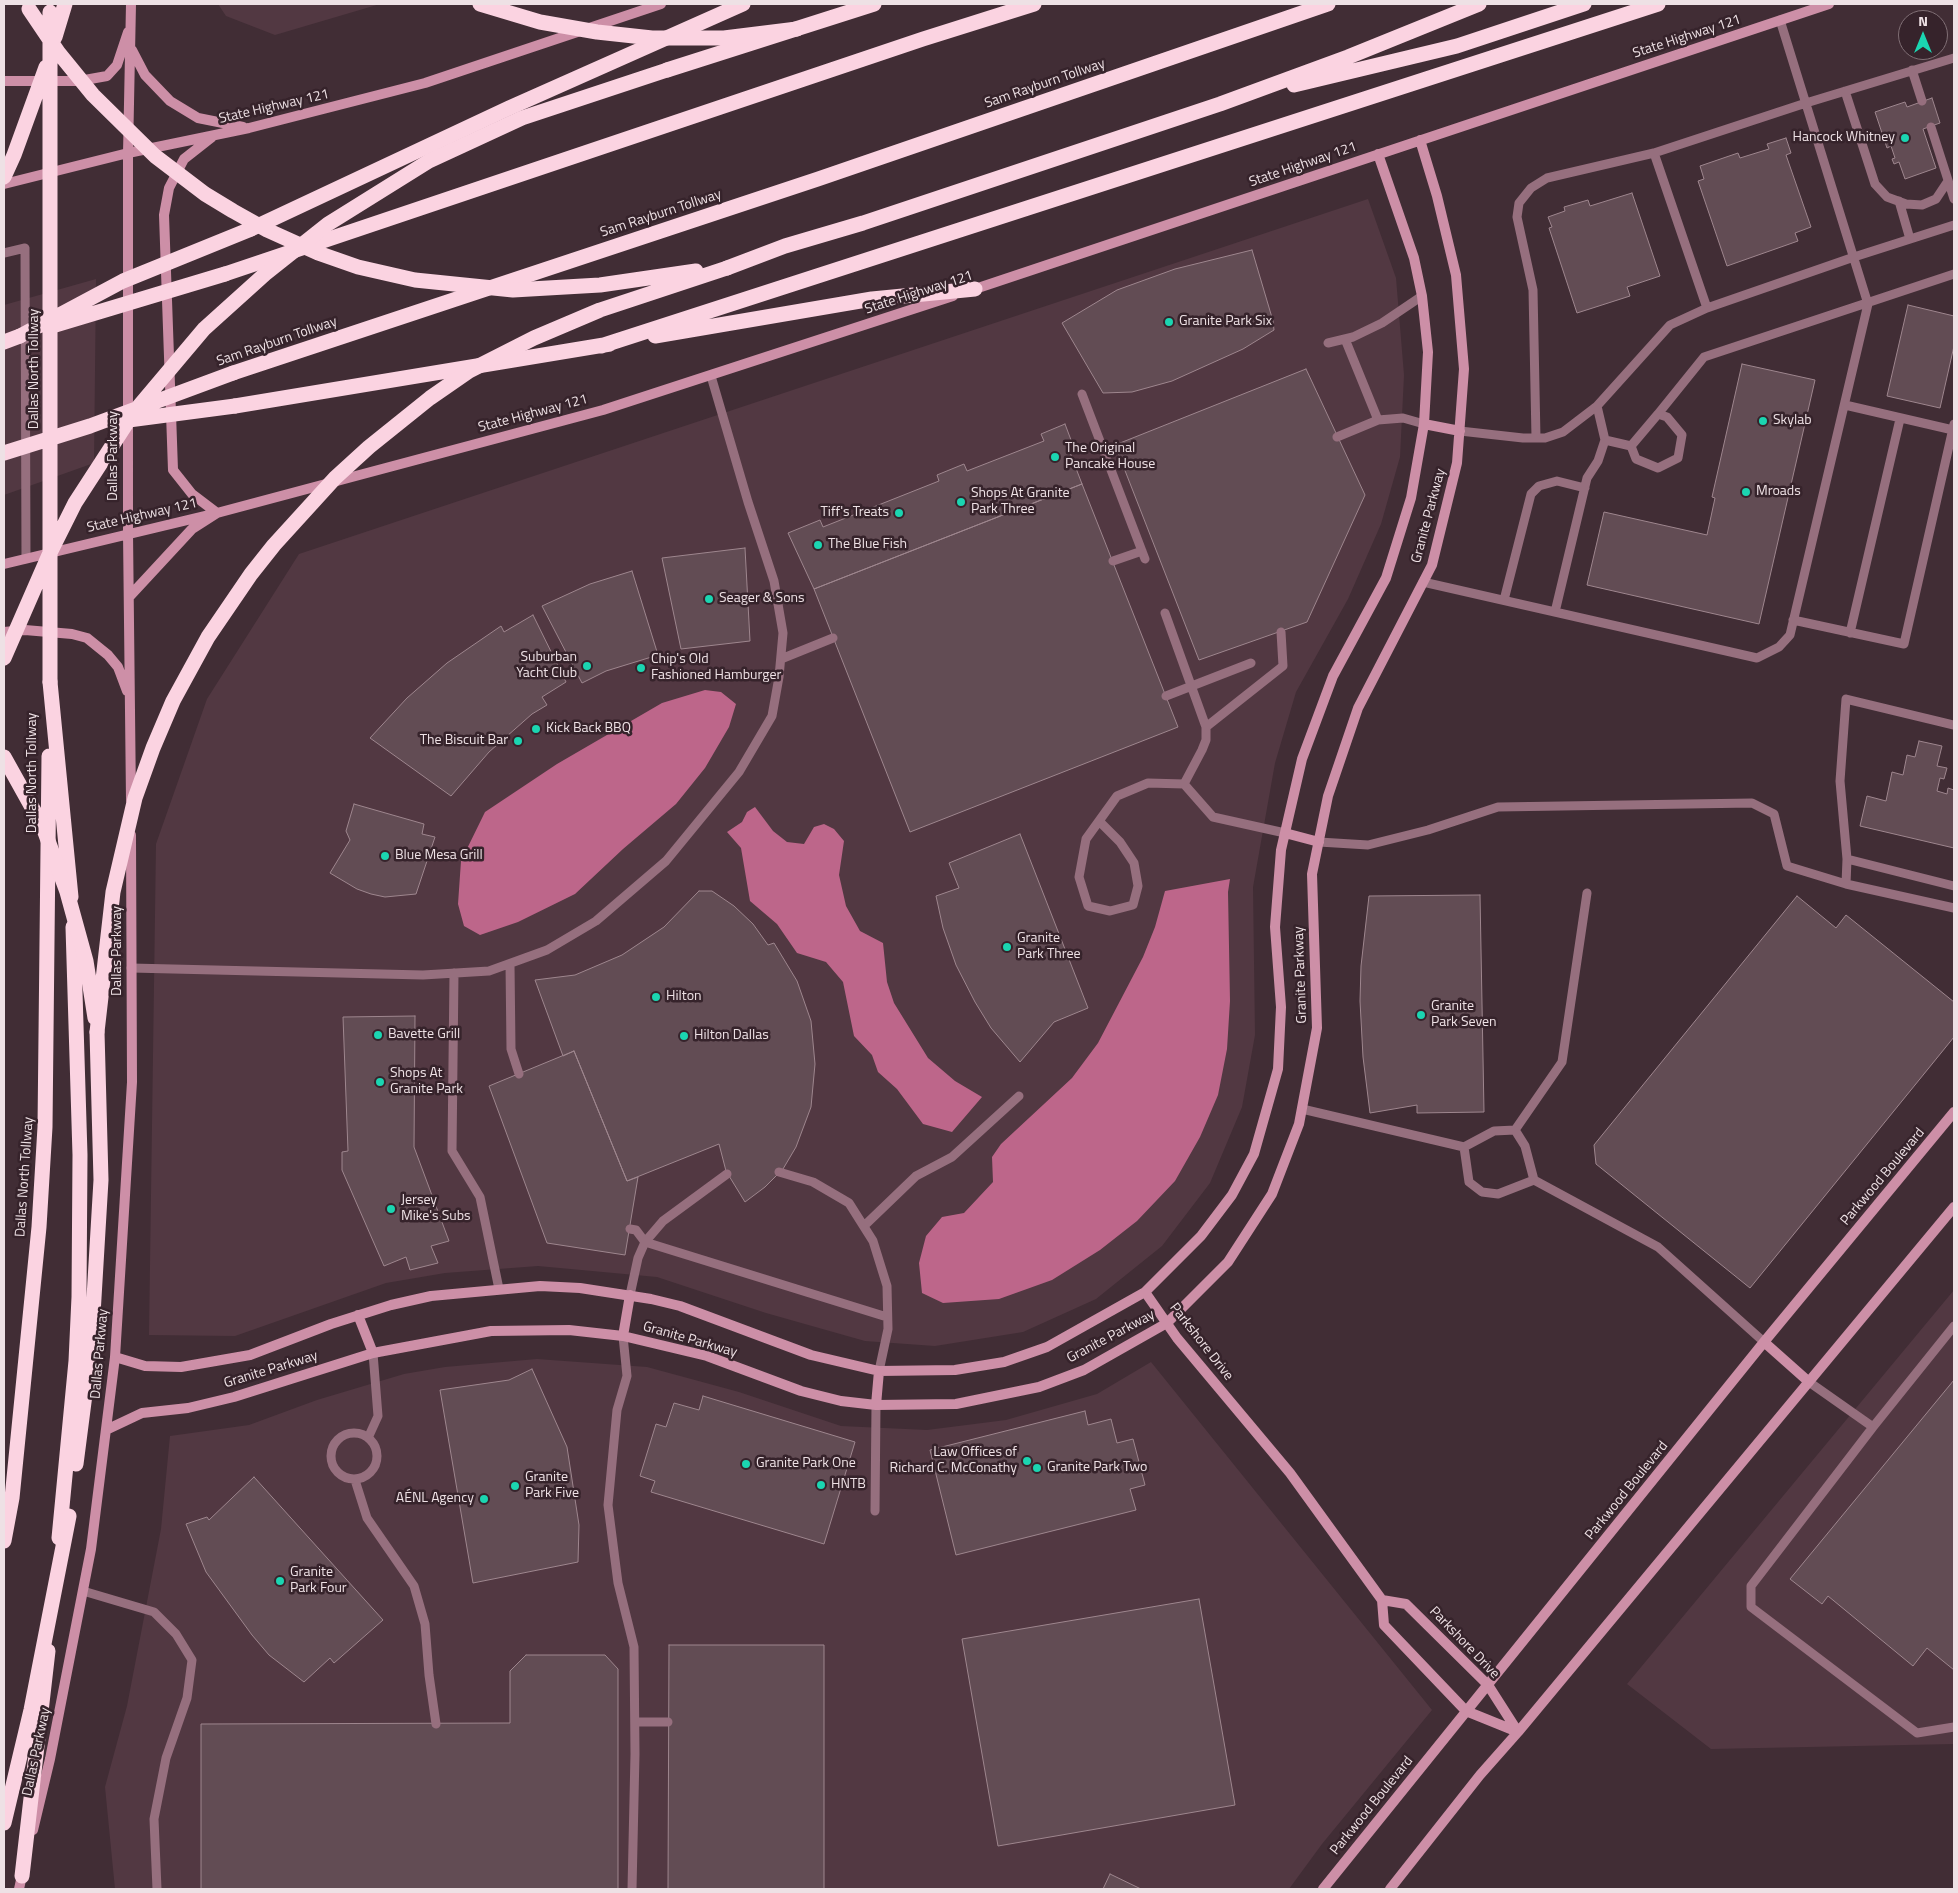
<!DOCTYPE html>
<meta charset="utf-8">
<style>
body{margin:0}
#map{position:relative;width:1958px;height:1893px;overflow:hidden;background:#412d35;font-family:"Titillium Web",sans-serif}
canvas{display:block}
.frame{position:absolute;inset:0;border:5px solid #eee1e5;pointer-events:none}
.north{position:absolute;left:1898px;top:10px;width:50px;height:50px;box-sizing:border-box;background:#36232b;border:1px solid #806f75;border-radius:50%;rotate:0deg;font-size:14px;font-weight:700;line-height:20px;text-align:center;color:#eee1e5}
.north::after{content:'';display:block;margin:auto;width:18px;height:22px;background:#1bd5b1;clip-path:polygon(50% 0,100% 100%,50% 72%,0 100%)}
</style>
<div id="map">
<canvas width="1958" height="1893"></canvas>
<div class="frame"></div>
<div class="north">N</div>
</div>
<script>
const context = document.querySelector('canvas').getContext('2d');
context.lineJoin = 'round';
function paint(path, color) {
  context.fillStyle = color;
  context.fill(path, 'evenodd');
}
function shape(rows) {
  const path = new Path2D();
  for (const r of rows) {
    if (r.length === 3) {
      path.moveTo(r[0] + r[2], r[1]);
      path.arc(r[0], r[1], r[2], 0, 2 * Math.PI);
      continue;
    }
    path.moveTo(r[0], r[1]);
    for (let i = 2; i < r.length; i += 2) path.lineTo(r[i], r[i + 1]);
  }
  return path;
}
function stroke(path, color, width, dash) {
  context.strokeStyle = color;
  context.lineWidth = width;
  context.lineCap = dash ? 'butt' : 'round';
  context.setLineDash(dash || []);
  context.stroke(path);
}
function label(font, color, halo, rows, align = 'center') {
  context.font = font + ' "Titillium Web",sans-serif';
  context.lineWidth = 5;
  context.setLineDash([]);
  context.textBaseline = 'middle';
  context.strokeStyle = halo;
  context.fillStyle = color;
  for (const [text, x, y, turn = 0] of rows) {
    context.save();
    context.translate(x, y);
    context.rotate((+turn || 0) * Math.PI / 180);
    context.textAlign = isNaN(turn) ? turn : align;
    if (halo) context.strokeText(text, 0, 0);
    context.fillText(text, 0, 0);
    context.restore();
  }
}
paint(shape([
 [218,4,380,4,275,35,226,16],
 [1368,199,1396,278,1404,375,1400,457,1381,524,1348,599,1296,692,1275,763,1253,887,1255,1035,1242,1107,1210,1183,1162,1246,1096,1299,1023,1332,935,1346,865,1341,766,1313,657,1277,538,1266,445,1273,386,1283,235,1336,149,1335,156,844,207,699,299,554],
 [96,279,94,463,4,495,4,305],
 [1954,1290,1954,1744,1711,1749,1627,1684],
 [537,1359,647,1367,739,1392,841,1426,927,1430,1006,1420,1097,1394,1151,1362,1432,1710,1322,1844,1289,1889,115,1889,105,1787,127,1706,161,1529,170,1436,249,1425,317,1400,404,1374,445,1367]
]), '#523842');
paint(shape([
 [705,690,721,692,736,704,729,727,705,768,676,804,623,849,575,894,518,922,480,935,464,926,458,904,461,861,485,812,557,764,662,703],
 [755,807,773,831,787,842,804,844,814,827,824,824,834,829,844,841,839,875,846,906,860,931,883,943,887,982,894,1003,928,1058,955,1081,982,1097,952,1132,923,1124,897,1089,878,1072,872,1055,854,1036,843,982,826,962,797,953,777,924,750,901,741,848,727,832,742,822,747,812],
 [1230,879,1228,892,1230,1001,1227,1049,1218,1095,1200,1137,1175,1181,1137,1221,1100,1250,1052,1280,999,1299,943,1303,922,1293,919,1263,926,1236,942,1217,964,1213,993,1182,992,1157,1001,1144,1072,1078,1098,1043,1143,957,1155,927,1165,891]
]), '#bd668a');
const building = shape([
 [1932,98,1940,123,1923,129,1936,168,1905,179,1899,162,1894,164,1892,159,1895,158,1891,146,1887,148,1875,112,1905,102,1907,107,1932,98],
 [1786,138,1791,153,1786,155,1811,227,1795,233,1798,241,1727,266,1698,181,1704,179,1700,166,1738,153,1740,158,1769,149,1767,144,1786,138],
 [1632,193,1660,276,1627,287,1630,296,1577,313,1549,228,1552,227,1548,217,1565,211,1564,207,1588,200,1590,206,1632,193],
 [1252,250,1273,321,1274,330,1243,349,1172,381,1132,392,1103,393,1062,323,1117,290,1175,269,1252,250],
 [1908,305,1954,316,1954,346,1940,408,1887,396,1908,305],
 [1742,364,1815,380,1759,624,1587,585,1604,512,1707,535,1715,498,1712,497,1742,364],
 [1306,369,1365,495,1307,622,1199,660,1115,445,1306,369],
 [1065,424,1074,448,1069,450,1082,484,814,589,788,533,820,520,823,527,939,481,937,475,964,464,967,471,1044,441,1041,434,1065,424],
 [1082,484,1178,727,910,832,814,589,1082,484],
 [745,548,750,641,681,649,662,558,745,548],
 [632,571,658,655,606,671,582,683,542,606,590,584,632,571],
 [533,615,566,682,542,697,547,705,532,714,489,752,451,796,370,738,407,698,447,663,501,626,504,632,533,615],
 [1919,741,1942,746,1937,766,1947,768,1944,779,1940,778,1937,791,1947,794,1948,788,1954,790,1954,848,1860,826,1867,796,1886,801,1892,772,1903,775,1907,755,1915,757,1919,741],
 [354,804,424,824,422,834,435,837,416,894,385,897,371,894,357,889,330,873,350,840,346,831,354,804],
 [1020,834,1088,1008,1054,1022,1020,1062,991,1028,975,1002,956,965,943,928,936,896,959,888,949,863,1020,834],
 [699,891,712,891,734,906,753,924,768,945,774,943,797,981,811,1021,815,1064,811,1107,796,1147,783,1169,765,1187,745,1202,726,1171,719,1144,627,1181,574,1051,563,1056,535,980,575,975,622,955,664,927,699,891],
 [1480,895,1484,1112,1417,1113,1417,1105,1370,1113,1363,1057,1360,1001,1361,966,1369,896,1480,895],
 [1797,896,1836,928,1846,915,1954,1002,1954,1037,1750,1288,1596,1164,1594,1145,1797,896],
 [415,1016,414,1147,449,1241,431,1246,438,1263,410,1270,406,1257,384,1266,342,1170,342,1152,348,1151,343,1017,415,1016],
 [574,1051,627,1181,638,1177,625,1255,547,1243,489,1086,574,1051],
 [532,1369,567,1447,579,1525,578,1562,473,1583,440,1390,509,1380,532,1369],
 [1954,1380,1954,1670,1927,1648,1913,1666,1828,1596,1822,1604,1790,1579,1954,1380],
 [703,1396,855,1442,824,1544,651,1492,655,1481,640,1476,656,1424,666,1427,674,1403,699,1410,703,1396],
 [1085,1411,1088,1425,1111,1419,1117,1443,1133,1439,1145,1485,1130,1489,1136,1510,956,1555,930,1450,1085,1411],
 [254,1477,383,1620,334,1663,330,1658,304,1682,269,1655,252,1635,206,1572,186,1524,207,1517,209,1520,254,1477],
 [1199,1599,1235,1805,998,1846,962,1639,1199,1599],
 [669,1645,824,1645,824,1889,668,1889,669,1645],
 [526,1655,605,1655,618,1669,618,1889,201,1889,201,1724,510,1723,510,1671,526,1655],
 [1110,1874,1141,1889,1103,1889,1110,1874]
]);
paint(building, '#624c54');
stroke(building, '#9e868e', 1);
stroke(shape([
 [1912,70,1922,101],
 [1845,91,1875,184,1887,197,1906,204,1922,205,1936,199,1948,181],
 [1931,127,1954,199],
 [1654,153,1707,308],
 [1899,201,1910,239],
 [4,253,25,248,26,558],
 [1345,339,1378,420],
 [1328,343,1353,337,1382,323,1422,296],
 [1082,394,1145,559],
 [1845,405,1953,430],
 [1658,414,1704,357,1954,274],
 [1658,414,1667,417,1682,435,1678,458,1658,468,1636,459,1631,446,1658,414],
 [1460,431,1523,438,1545,438,1563,432,1597,406,1670,325,1707,308,1854,257,1954,225],
 [1337,437,1378,420,1403,418,1424,424],
 [1536,438,1533,290,1517,217,1519,203,1531,188,1547,178,1654,153,1806,103,1954,58],
 [1605,440,1631,446],
 [1113,561,1142,551],
 [1423,582,1757,658,1779,647,1790,635,1868,304,1780,20],
 [1504,600,1531,494,1539,486,1557,481,1585,488],
 [1555,612,1587,478,1598,461,1605,440,1597,406],
 [1165,613,1206,727,1206,740,1202,750,1184,784,1213,817,1285,833],
 [1793,620,1904,644,1954,424],
 [1850,633,1900,419],
 [781,659,833,638],
 [1166,696,1251,663],
 [1206,727,1283,666,1281,632],
 [1099,821,1120,842,1134,863,1138,886,1133,905,1110,911,1088,906,1079,877,1086,839,1117,796,1148,783,1184,784],
 [1319,842,1368,845,1428,830,1498,807,1752,803,1774,814,1787,866,1846,884,1954,908],
 [1847,859,1954,886],
 [1846,884,1847,859,1840,781,1846,699,1954,725],
 [510,964,511,1049,519,1074],
 [131,968,423,975,489,971,547,950,596,921,666,861,739,772,772,716,779,677,783,633,774,581,748,502,711,376],
 [454,973,452,1151,480,1197,499,1289],
 [1302,1109,1464,1147,1494,1131,1515,1130,1525,1146,1534,1180,1658,1247,1764,1342],
 [1515,1130,1562,1062,1587,893],
 [1464,1147,1469,1182,1482,1192,1498,1194,1534,1180],
 [779,1172,813,1182,849,1203,873,1241,887,1286,888,1329,879,1371],
 [864,1226,916,1176,952,1157,1019,1096],
 [630,1229,636,1230,645,1242,887,1317],
 [630,1295,638,1258,645,1242,663,1221,727,1174],
 [623,1336,627,1376,617,1410,608,1505,618,1583,634,1647,635,1754,632,1889],
 [1809,1382,1873,1427,1954,1326],
 [1873,1427,1751,1586,1751,1607,1917,1733,1954,1727],
 [354,1456,23],
 [368,1438,378,1416,373,1353],
 [355,1480,367,1518,414,1586,425,1624,429,1675,436,1724],
 [875,1511,876,1405],
 [83,1591,154,1612,176,1634,192,1660,187,1698,166,1758,154,1819,157,1889],
 [635,1722,668,1722]
]), '#966f7e', 9);
stroke(shape([
 [132,50,145,75,170,101,198,118,243,127],
 [4,81,79,81,107,76,117,65,128,32],
 [4,184,128,153,249,128,425,83,661,4],
 [969,291,1829,4],
 [1424,424,1460,431],
 [4,564,217,513,603,410,953,296],
 [129,597,192,529,217,513,192,494,173,470,164,215,169,188,184,159,212,137],
 [4,632,25,630,72,634,87,638,108,655,118,667,127,691],
 [131,800,128,533,128,153,131,4],
 [1285,833,1319,842],
 [1145,1292,1177,1338,1290,1473,1382,1600,1384,1625,1466,1711,1518,1732],
 [358,1315,373,1353],
 [623,1336,630,1295],
 [1764,1342,1809,1382],
 [115,1357,145,1366,181,1367,250,1355,331,1324,391,1305,431,1296,540,1286,580,1288,651,1299,680,1306,811,1355,879,1371,955,1370,1004,1362,1047,1347,1145,1292,1201,1236,1232,1195,1254,1154,1278,1069,1281,1007,1275,927,1281,850,1302,759,1333,676,1386,578,1411,498,1424,424,1428,352,1422,296,1414,258,1378,154],
 [876,1405,879,1371],
 [106,1430,142,1413,188,1408,234,1397,373,1353,491,1331,569,1330,623,1336,707,1356,801,1391,841,1401,876,1405,956,1404,1039,1387,1084,1370,1167,1323,1228,1262,1272,1194,1299,1124,1317,1028,1312,874,1328,796,1358,708,1432,565,1457,463,1464,369,1456,275,1437,196,1420,140],
 [1382,1600,1406,1604,1488,1685,1518,1732],
 [33,1830,50,1759,91,1549,115,1357,132,1082,131,835],
 [19,1889,23,1871],
 [1323,1889,1764,1342,1954,1112],
 [1390,1889,1480,1775,1518,1732,1954,1207]
]), '#cd8fa7', 10);
stroke(shape([
 [667,70,874,4],
 [1294,85,1457,46,1584,4],
 [251,229,509,108,743,4],
 [727,268,785,246,863,223,1220,104,1348,57,1479,4],
 [225,274,923,39,1034,4],
 [655,336,872,299,975,289],
 [4,342,20,336],
 [601,346,1658,4],
 [233,373,818,179,1328,4],
 [235,406,610,344],
 [50,682,71,897],
 [76,1464,91,1348,101,1180,97,1032],
 [59,1538,76,1361,79,1297,80,1155,73,927],
 [4,1541,12,1498,39,1227,45,1127,49,756],
 [22,1876,48,1651]
]), '#fbd3e1', 15);
stroke(shape([
 [480,4,540,22,597,32,652,38,724,38,797,29],
 [29,9,58,52,93,95,155,156,205,194,233,211,267,230,318,253,358,267,415,280,513,290,600,285,696,271],
 [55,37,65,4],
 [4,177,14,155,46,67],
 [52,326,225,274],
 [20,336,123,281,251,229],
 [121,421,235,406],
 [4,453,90,426,233,373],
 [4,658,49,555,75,503,134,412,204,329,265,274,328,224,429,161,522,118,667,70],
 [50,682,50,12],
 [4,757,43,827,67,892,86,961,95,1018],
 [97,1032,113,892,135,798,153,748,173,701,208,637,251,574,274,545,335,478,369,447,430,398,469,371,534,338,600,310,727,268],
 [4,1823,31,1710,69,1516]
]), '#fbd3e1', 15);
for (const [x, y, r, color] of [
 [1905,138,5,"#1bd5b1"],
 [1169,322,5,"#1bd5b1"],
 [1763,421,5,"#1bd5b1"],
 [1055,457,5,"#1bd5b1"],
 [1746,492,5,"#1bd5b1"],
 [961,502,5,"#1bd5b1"],
 [899,513,5,"#1bd5b1"],
 [818,545,5,"#1bd5b1"],
 [709,599,5,"#1bd5b1"],
 [587,666,5,"#1bd5b1"],
 [641,668,5,"#1bd5b1"],
 [536,729,5,"#1bd5b1"],
 [518,741,5,"#1bd5b1"],
 [385,856,5,"#1bd5b1"],
 [1007,947,5,"#1bd5b1"],
 [656,997,5,"#1bd5b1"],
 [1421,1015,5,"#1bd5b1"],
 [378,1035,5,"#1bd5b1"],
 [684,1036,5,"#1bd5b1"],
 [380,1082,5,"#1bd5b1"],
 [391,1209,5,"#1bd5b1"],
 [1027,1461,5,"#1bd5b1"],
 [746,1464,5,"#1bd5b1"],
 [1037,1468,5,"#1bd5b1"],
 [821,1485,5,"#1bd5b1"],
 [515,1486,5,"#1bd5b1"],
 [484,1499,5,"#1bd5b1"],
 [280,1581,5,"#1bd5b1"]
]) {
  const dot = new Path2D();
  dot.arc(x, y, r, 0, 2 * Math.PI);
  context.fillStyle = color;
  context.fill(dot);
  stroke(dot, '#36232b', 2);
}
label('14px', '#eee1e5', '#36232b', [
 ["State Highway 121",1687,37,-18],
 ["Sam Rayburn Tollway",1045,84,-19],
 ["State Highway 121",274,107,-13],
 ["State Highway 121",1303,165,-19],
 ["Sam Rayburn Tollway",661,214,-18],
 ["State Highway 121",919,293,-18],
 ["Sam Rayburn Tollway",277,342,-19],
 ["Dallas North Tollway",35,369,-90],
 ["State Highway 121",533,414,-15],
 ["Dallas Parkway",114,456,-90],
 ["State Highway 121",142,516,-13],
 ["Granite Parkway",1429,516,-75],
 ["Dallas North Tollway",33,773,-90],
 ["Dallas Parkway",118,951,-90],
 ["Granite Parkway",1301,975,-92],
 ["Dallas North Tollway",25,1177,-86],
 ["Parkwood Boulevard",1883,1177,-50],
 ["Granite Parkway",1111,1337,-28],
 ["Granite Parkway",690,1340,16],
 ["Parkshore Drive",1201,1342,52],
 ["Dallas Parkway",100,1354,-85],
 ["Granite Parkway",271,1370,-17],
 ["Parkwood Boulevard",1627,1491,-51],
 ["Parkshore Drive",1464,1643,46],
 ["Dallas Parkway",37,1752,-78],
 ["Parkwood Boulevard",1372,1806,-51]
]);
label('14px', '#eee1e5', '#36232b', [
 ["Hancock Whitney",1895,138,"right"],
 ["Granite Park Six",1179,322],
 ["Skylab",1773,421],
 ["The Original",1065,449],
 ["Pancake House",1065,465],
 ["Mroads",1756,492],
 ["Shops At Granite",971,494],
 ["Park Three",971,510],
 ["Tiff's Treats",889,513,"right"],
 ["The Blue Fish",828,545],
 ["Seager & Sons",719,599],
 ["Suburban",577,658,"right"],
 ["Yacht Club",577,674,"right"],
 ["Chip's Old",651,660],
 ["Fashioned Hamburger",651,676],
 ["Kick Back BBQ",546,729],
 ["The Biscuit Bar",508,741,"right"],
 ["Blue Mesa Grill",395,856],
 ["Granite",1017,939],
 ["Park Three",1017,955],
 ["Hilton",666,997],
 ["Granite",1431,1007],
 ["Park Seven",1431,1023],
 ["Bavette Grill",388,1035],
 ["Hilton Dallas",694,1036],
 ["Shops At",390,1074],
 ["Granite Park",390,1090],
 ["Jersey",401,1201],
 ["Mike's Subs",401,1217],
 ["Law Offices of",1017,1453,"right"],
 ["Richard C. McConathy",1017,1469,"right"],
 ["Granite Park One",756,1464],
 ["Granite Park Two",1047,1468],
 ["Granite",525,1478],
 ["Park Five",525,1494],
 ["HNTB",831,1485],
 ["AÉNL Agency",474,1499,"right"],
 ["Granite",290,1573],
 ["Park Four",290,1589]
], 'left');
</script>
